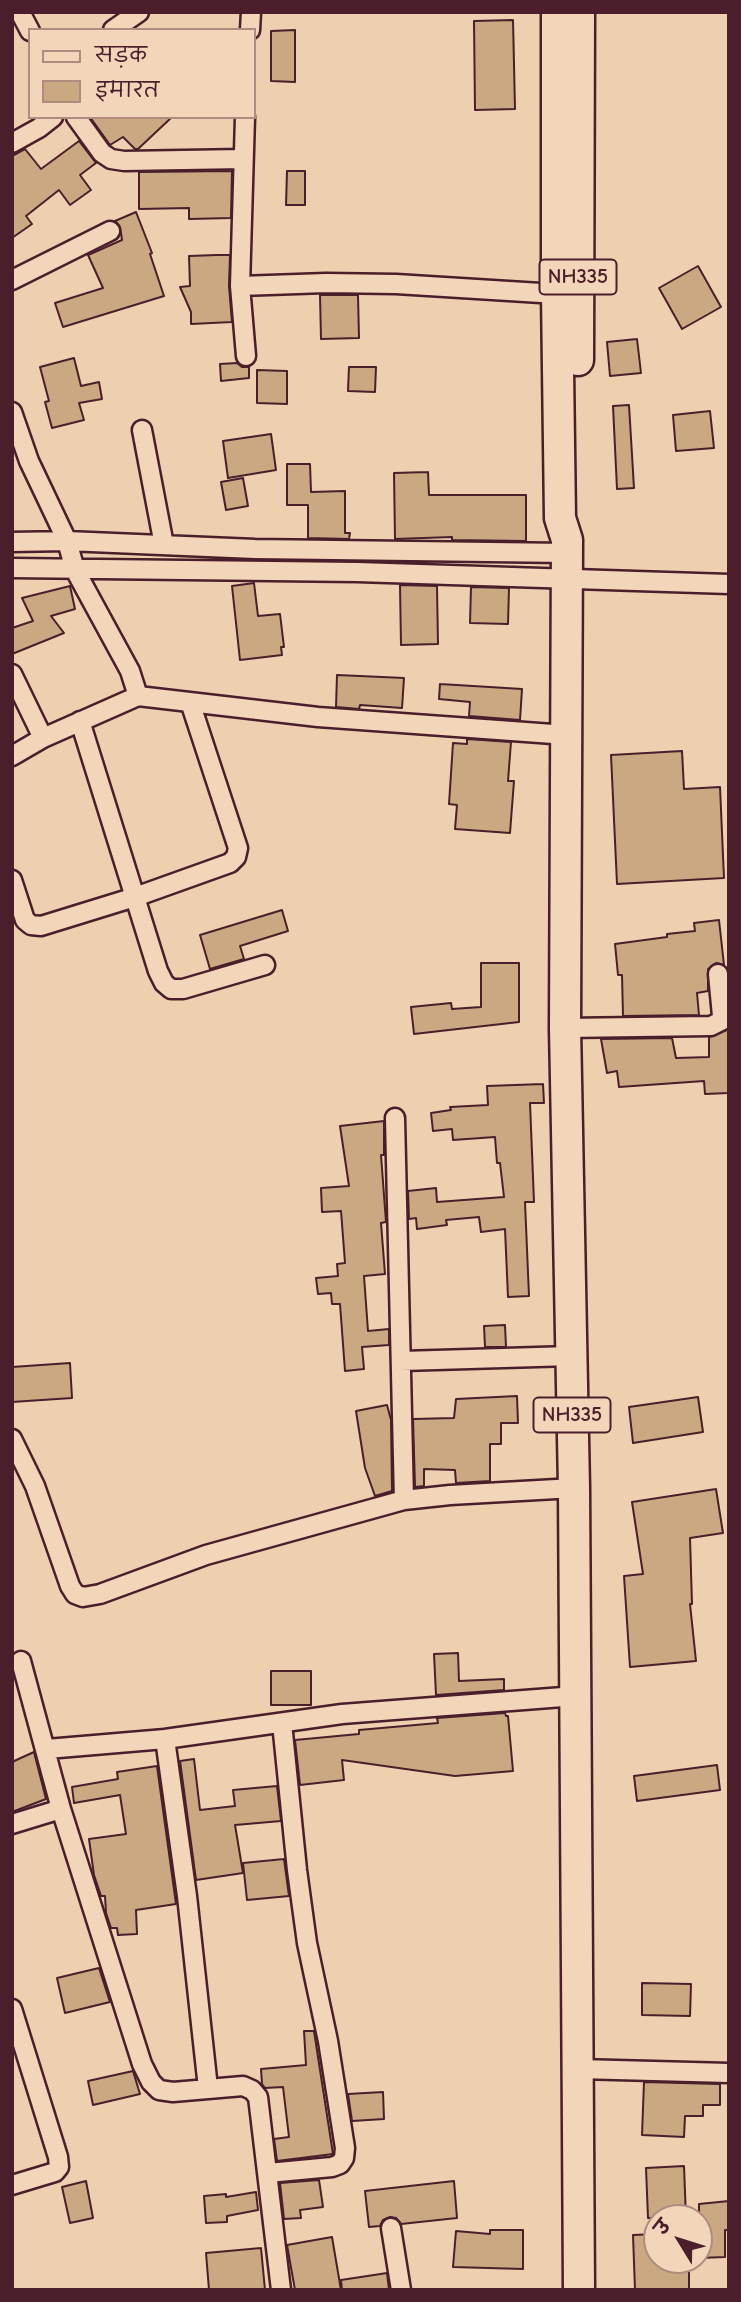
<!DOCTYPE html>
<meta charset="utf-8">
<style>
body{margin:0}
#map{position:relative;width:741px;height:2302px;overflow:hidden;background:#eed0b0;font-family:"Comic Neue","Playpen Sans Deva",sans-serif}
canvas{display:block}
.frame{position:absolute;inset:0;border:14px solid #4a1f2b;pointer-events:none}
.legend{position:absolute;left:28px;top:28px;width:228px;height:91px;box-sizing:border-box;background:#f3d5b9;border:2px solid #af8c80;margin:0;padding:9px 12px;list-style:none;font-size:21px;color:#4a1f2b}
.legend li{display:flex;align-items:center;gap:14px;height:35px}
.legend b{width:35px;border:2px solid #af8c80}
.north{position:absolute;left:643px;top:2204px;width:70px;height:70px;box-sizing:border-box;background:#f3d5b9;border:2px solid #af8c80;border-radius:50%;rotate:308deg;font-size:19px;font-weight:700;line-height:28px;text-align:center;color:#4a1f2b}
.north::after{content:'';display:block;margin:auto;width:24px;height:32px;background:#4a1f2b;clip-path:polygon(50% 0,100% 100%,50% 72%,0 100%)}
</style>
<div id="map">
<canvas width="741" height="2302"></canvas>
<div class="frame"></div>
<ul class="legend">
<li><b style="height:9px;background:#f3d5b9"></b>सड़क</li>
<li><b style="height:19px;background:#caa982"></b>इमारत</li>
</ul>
<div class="north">उ</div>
</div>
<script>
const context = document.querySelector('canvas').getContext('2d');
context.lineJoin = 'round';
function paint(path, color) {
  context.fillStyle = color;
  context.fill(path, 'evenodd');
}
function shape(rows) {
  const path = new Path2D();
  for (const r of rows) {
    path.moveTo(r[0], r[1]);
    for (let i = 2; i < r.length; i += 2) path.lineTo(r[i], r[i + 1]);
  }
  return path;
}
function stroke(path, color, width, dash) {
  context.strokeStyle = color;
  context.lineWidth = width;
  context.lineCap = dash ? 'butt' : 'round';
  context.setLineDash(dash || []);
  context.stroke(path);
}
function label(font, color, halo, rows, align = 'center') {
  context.font = font + ' "Comic Neue",sans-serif';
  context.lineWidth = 5;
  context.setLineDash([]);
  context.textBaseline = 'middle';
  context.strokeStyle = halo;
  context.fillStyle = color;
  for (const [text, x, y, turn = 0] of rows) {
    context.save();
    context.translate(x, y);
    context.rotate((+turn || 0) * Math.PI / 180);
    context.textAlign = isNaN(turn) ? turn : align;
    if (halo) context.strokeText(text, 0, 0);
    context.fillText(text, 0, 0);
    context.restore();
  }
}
const building = shape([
 [513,20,515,109,475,110,474,21,513,20],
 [295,30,295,82,271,81,271,31,295,30],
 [90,117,172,117,138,149,135,149,123,137,110,145,90,117],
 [79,141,96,163,80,175,91,190,70,205,59,190,26,216,32,224,12,238,12,156,25,149,41,169,79,141],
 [232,171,231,218,189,219,189,208,139,209,139,172,232,171],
 [287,171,305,171,305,205,286,205,287,171],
 [136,212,152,253,150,254,164,296,63,327,55,303,103,288,88,255,122,240,120,227,115,221,136,212],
 [217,255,230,255,229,286,232,322,191,324,191,312,180,287,190,286,189,256,217,255],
 [698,266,721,307,682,329,659,288,698,266],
 [320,295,358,295,359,338,321,339,320,295],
 [637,339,641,373,610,376,607,342,637,339],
 [74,358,81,386,99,382,102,399,79,403,84,420,52,428,45,402,49,401,40,367,74,358],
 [237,363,242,367,249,367,249,378,221,381,220,364,237,363],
 [349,367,376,367,375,392,348,391,349,367],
 [257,370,287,371,287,404,257,403,257,370],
 [629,405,634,488,617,489,613,406,629,405],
 [710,411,714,448,676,451,673,415,710,411],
 [271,434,276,470,228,478,223,441,271,434],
 [287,464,310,464,311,492,345,491,345,533,350,533,349,539,308,538,308,505,287,505,287,464],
 [428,472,429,495,526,495,526,541,452,540,452,537,395,539,394,473,428,472],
 [243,478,248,506,226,510,221,482,243,478],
 [254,583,258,616,280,614,284,647,281,647,282,655,240,660,232,586,254,583],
 [400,585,437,586,438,644,401,645,400,585],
 [70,586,75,609,51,616,64,633,12,654,12,628,33,621,22,598,70,586],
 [471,587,509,588,508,624,470,623,471,587],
 [337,675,404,678,402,708,360,705,359,709,336,707,337,675],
 [440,684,522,689,520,720,469,716,470,702,439,699,440,684],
 [467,739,511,742,508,781,514,781,510,833,455,829,457,805,449,804,453,743,467,744,467,739],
 [682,751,684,789,720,787,724,878,617,884,611,755,682,751],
 [282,910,288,931,240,946,244,959,210,969,200,935,282,910],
 [719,920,724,965,716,963,708,969,708,991,697,993,699,1015,623,1016,622,975,618,975,615,944,667,937,667,934,695,931,694,923,719,920],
 [481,963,519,963,519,1022,414,1034,411,1007,451,1003,452,1009,481,1007,481,963],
 [729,1029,729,1093,705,1094,704,1081,619,1087,617,1071,607,1073,601,1039,672,1038,676,1058,709,1057,709,1037,729,1029],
 [543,1084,544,1103,530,1103,534,1202,525,1202,529,1296,508,1297,505,1229,481,1232,479,1217,446,1220,447,1225,417,1229,416,1218,409,1219,408,1191,436,1188,437,1202,504,1197,500,1163,497,1163,495,1137,453,1140,452,1129,433,1131,431,1113,451,1110,450,1107,488,1105,487,1086,543,1084],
 [384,1121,384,1155,381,1155,386,1222,381,1223,385,1274,364,1276,368,1331,389,1329,389,1345,362,1347,364,1369,345,1371,340,1304,332,1304,331,1293,318,1294,316,1278,338,1276,337,1264,345,1263,341,1211,322,1212,321,1188,349,1186,340,1126,384,1121],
 [505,1325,506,1347,485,1347,484,1326,505,1325],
 [70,1363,72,1398,12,1402,12,1367,70,1363],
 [517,1396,518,1423,501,1423,501,1444,490,1444,490,1481,456,1483,455,1470,424,1469,424,1486,415,1487,413,1419,454,1418,456,1399,517,1396],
 [698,1397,703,1432,633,1443,629,1407,698,1397],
 [387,1405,391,1420,392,1491,375,1496,365,1468,356,1411,387,1405],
 [716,1489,723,1533,690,1538,692,1604,690,1604,696,1661,630,1667,624,1576,643,1574,632,1502,716,1489],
 [458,1653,459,1681,504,1679,504,1690,436,1695,434,1654,458,1653],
 [271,1671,311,1671,311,1705,271,1705,271,1671],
 [505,1713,506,1716,508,1716,513,1771,455,1776,342,1760,344,1780,300,1785,295,1740,359,1734,359,1730,438,1723,437,1718,505,1713],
 [34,1752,46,1799,12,1812,12,1762,34,1752],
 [194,1759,200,1810,235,1806,233,1790,277,1786,281,1821,235,1825,243,1873,196,1880,180,1761,194,1759],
 [717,1765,720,1790,637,1801,634,1776,717,1765],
 [157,1766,176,1904,136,1910,137,1934,118,1935,117,1928,111,1928,106,1913,105,1896,101,1896,94,1875,89,1839,126,1834,120,1795,74,1803,72,1787,118,1779,117,1772,157,1766],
 [284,1859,289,1896,247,1900,243,1863,284,1859],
 [99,1968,110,2002,65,2013,57,1978,99,1968],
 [642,1983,691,1984,690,2016,642,2015,642,1983],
 [304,2031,314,2031,333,2154,277,2161,274,2139,289,2137,283,2087,265,2088,262,2084,261,2069,306,2065,304,2031],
 [133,2071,140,2094,93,2105,88,2081,133,2071],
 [644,2082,720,2084,720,2105,703,2105,703,2116,685,2116,684,2137,642,2135,644,2082],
 [383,2092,384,2119,352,2121,348,2094,383,2092],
 [684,2166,686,2218,648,2218,646,2168,684,2166],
 [319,2180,323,2207,300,2210,301,2218,284,2219,280,2183,319,2180],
 [86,2181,93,2218,70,2223,62,2187,86,2181],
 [454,2181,457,2218,401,2224,396,2218,390,2217,383,2220,380,2226,369,2227,365,2191,454,2181],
 [256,2192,258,2210,227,2216,227,2222,206,2223,204,2196,226,2194,226,2197,256,2192],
 [729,2201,729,2230,725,2230,725,2257,699,2258,699,2204,729,2201],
 [490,2230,523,2230,523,2269,453,2267,456,2231,490,2234,490,2230],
 [657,2234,657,2260,689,2260,689,2290,635,2290,633,2235,657,2234],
 [332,2237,341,2290,295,2290,287,2245,332,2237],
 [261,2248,265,2290,209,2290,206,2253,261,2248],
 [387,2273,389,2290,342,2290,341,2280,387,2273]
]);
paint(building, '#caa982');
stroke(building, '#4a1f2b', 2);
const minor = shape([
 [20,12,30,31],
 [113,30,139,12],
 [250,30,251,12],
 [76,117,102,153,111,159,124,161,243,159],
 [245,117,240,286,246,356],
 [12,143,39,128,53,117],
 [12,280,110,231],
 [240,286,326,283,396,284,557,294],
 [12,412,29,461,67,541,75,570,130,671,138,696],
 [142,430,164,545],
 [12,542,67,541,255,549,567,553],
 [12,568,357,572,729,584],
 [12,674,43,738],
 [80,721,158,971,164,983,171,989,183,989,265,965],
 [12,756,43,738,138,696,318,717,567,735],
 [12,880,25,920,31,925,41,926,135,897,230,863,236,857,238,848,190,702],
 [565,1028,711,1026,721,1021,722,1016,718,974],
 [395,1118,404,1500],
 [402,1361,571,1356],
 [12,1439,35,1486,70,1586,75,1594,83,1597,100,1594,206,1555,404,1500,450,1495,574,1488],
 [21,1661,61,1809,142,2064,151,2082,159,2090,173,2092,243,2086,252,2090,258,2097,281,2290],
 [165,1739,187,1896,208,2088],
 [47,1749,165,1739,342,1714,576,1696],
 [12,1824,61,1809],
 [12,2009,58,2157,59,2167,55,2172,12,2185],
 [578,2069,729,2073],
 [268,2173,332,2167,340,2164,344,2158,345,2148,328,2041,307,1943,297,1870,282,1723],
 [391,2228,401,2290]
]);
const trunk = shape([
 [557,12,557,294,560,518,567,540,565,1028,574,1488,579,2290],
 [578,360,579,12]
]);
stroke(minor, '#4a1f2b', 23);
stroke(trunk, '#4a1f2b', 35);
stroke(minor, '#f3d5b9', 18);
stroke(trunk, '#f3d5b9', 30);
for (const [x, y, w] of [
 [578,277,77],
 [572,1415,77]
]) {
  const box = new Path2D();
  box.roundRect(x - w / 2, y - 17.5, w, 35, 5);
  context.fillStyle = '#f3d5b9';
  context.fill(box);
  stroke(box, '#4a1f2b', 2);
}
label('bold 21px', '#4a1f2b', null, [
 ["NH335",578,277],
 ["NH335",572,1415]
]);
</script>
